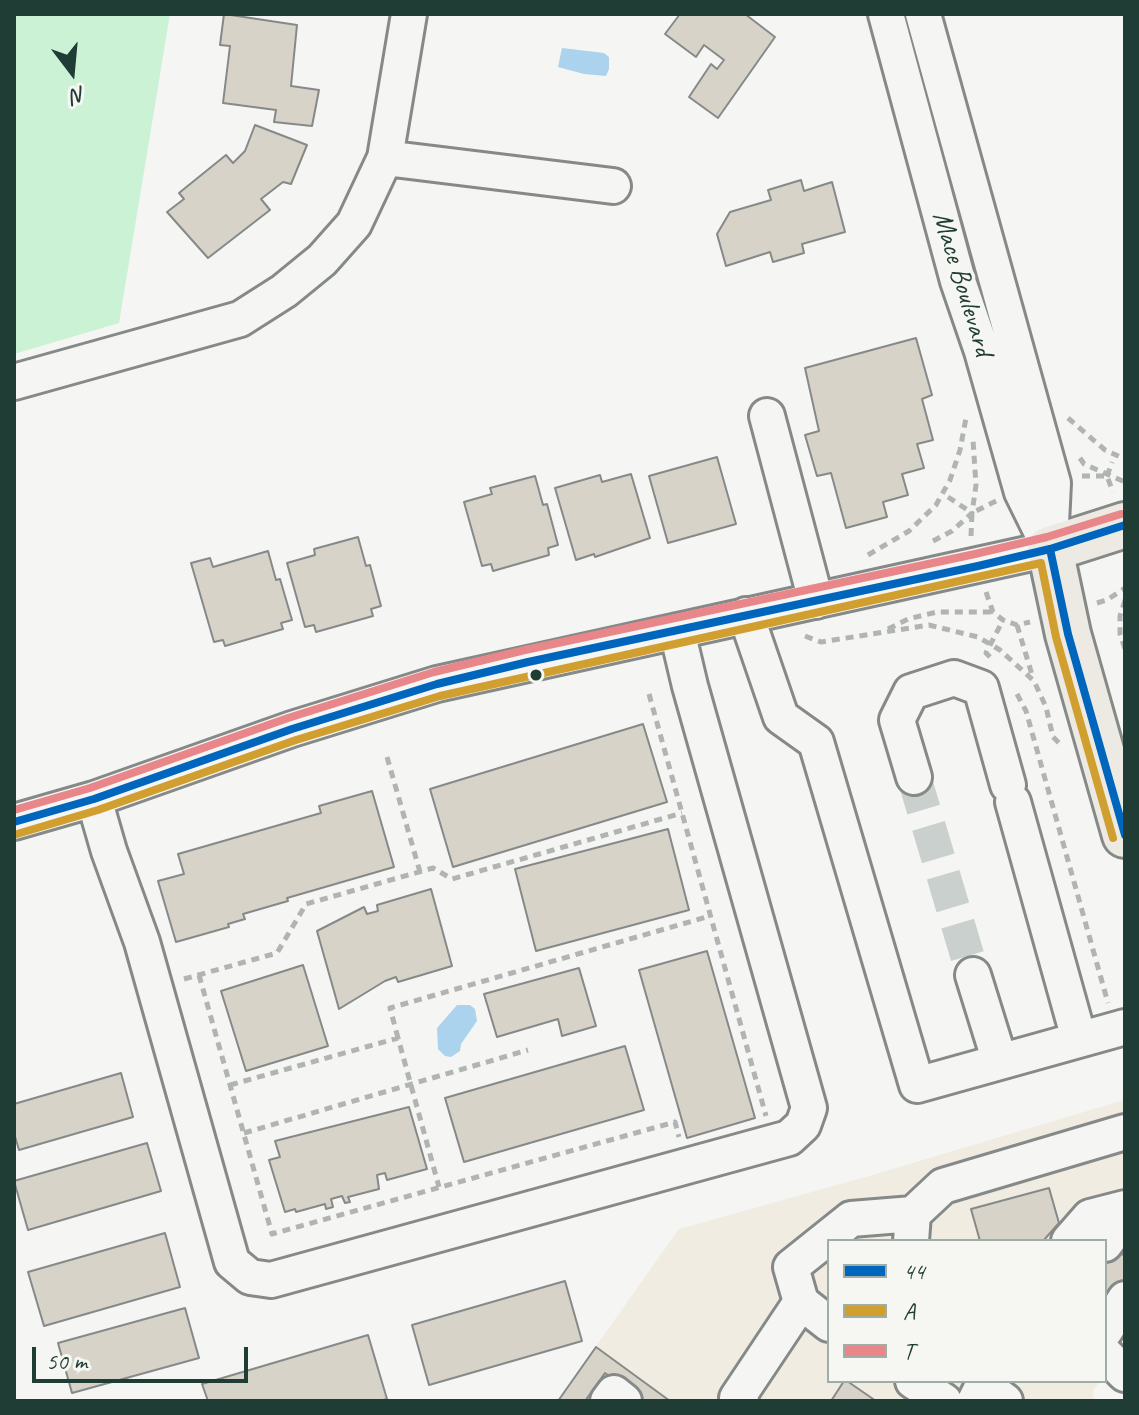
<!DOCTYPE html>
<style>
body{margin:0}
#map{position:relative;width:1139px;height:1415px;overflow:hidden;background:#f5f5f3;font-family:Caveat,sans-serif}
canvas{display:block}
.frame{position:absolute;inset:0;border:16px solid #1f3d34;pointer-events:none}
.legend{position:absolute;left:827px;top:1239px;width:280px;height:144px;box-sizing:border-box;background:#f6f6f2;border:2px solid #a0aca6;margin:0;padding:10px 14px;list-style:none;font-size:24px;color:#1f3d34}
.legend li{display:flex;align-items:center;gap:16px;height:40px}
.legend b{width:40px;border:2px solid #a0aca6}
.north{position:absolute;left:32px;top:32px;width:80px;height:80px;-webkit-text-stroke:6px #f6f6f2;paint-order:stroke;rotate:164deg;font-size:22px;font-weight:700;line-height:32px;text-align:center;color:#1f3d34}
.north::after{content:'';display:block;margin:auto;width:28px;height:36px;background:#1f3d34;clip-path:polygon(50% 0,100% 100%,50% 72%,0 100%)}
.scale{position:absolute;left:32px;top:1347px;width:216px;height:36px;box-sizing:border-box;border:4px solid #1f3d34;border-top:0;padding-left:10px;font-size:24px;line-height:28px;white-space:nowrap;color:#1f3d34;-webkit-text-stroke:6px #f6f6f2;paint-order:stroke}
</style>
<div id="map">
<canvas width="1139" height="1415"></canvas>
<div class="frame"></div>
<ul class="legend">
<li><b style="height:10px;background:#0065bd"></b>44</li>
<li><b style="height:10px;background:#d09f2f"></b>A</li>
<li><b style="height:10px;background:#e88689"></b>T</li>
</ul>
<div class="north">N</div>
<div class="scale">50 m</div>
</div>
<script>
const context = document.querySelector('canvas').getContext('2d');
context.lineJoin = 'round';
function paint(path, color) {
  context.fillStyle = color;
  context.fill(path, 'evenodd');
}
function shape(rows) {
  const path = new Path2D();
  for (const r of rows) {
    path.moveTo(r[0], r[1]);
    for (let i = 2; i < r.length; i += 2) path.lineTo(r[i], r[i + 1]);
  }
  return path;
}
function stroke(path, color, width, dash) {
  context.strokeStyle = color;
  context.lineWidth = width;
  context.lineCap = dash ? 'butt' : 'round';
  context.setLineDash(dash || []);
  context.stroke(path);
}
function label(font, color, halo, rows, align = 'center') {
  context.font = font + ' Caveat,sans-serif';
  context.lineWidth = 7;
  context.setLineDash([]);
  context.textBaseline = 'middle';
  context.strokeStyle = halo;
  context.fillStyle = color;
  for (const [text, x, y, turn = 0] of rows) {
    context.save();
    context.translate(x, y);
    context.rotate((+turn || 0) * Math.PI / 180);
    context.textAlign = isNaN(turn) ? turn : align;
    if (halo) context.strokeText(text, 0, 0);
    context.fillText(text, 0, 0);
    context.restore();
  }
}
paint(shape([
 [1124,1100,1125,1345,1105,1373,1105,1241,829,1241,829,1381,1100,1381,1093,1391,1094,1401,557,1401,679,1229,869,1176]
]), '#f1ece2');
paint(shape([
 [14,14,170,14,119,323,14,354]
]), '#cbf2d4');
paint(shape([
 [562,48,604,53,609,57,609,69,606,76,584,74,558,67],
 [457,1005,470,1005,475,1009,477,1021,461,1044,460,1051,451,1057,445,1056,438,1049,437,1028]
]), '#acd3ed');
const building = shape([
 [224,14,297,25,291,86,319,90,312,126,274,122,276,110,223,103,230,46,220,45,224,14],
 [680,14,745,14,775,37,718,118,689,97,711,64,717,69,724,60,704,45,696,57,665,34,680,14],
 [255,125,307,145,291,184,283,182,261,199,270,210,208,258,167,212,184,199,179,193,226,155,233,163,245,151,255,125],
 [801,180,804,191,832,182,845,232,802,244,804,253,773,262,770,252,726,266,717,234,730,212,771,200,768,190,801,180],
 [916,338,932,395,922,399,933,440,917,444,924,468,902,474,908,495,883,502,887,517,846,528,831,473,817,476,805,435,819,431,805,368,916,338],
 [717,457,736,524,668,543,649,476,717,457],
 [631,474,650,538,595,557,594,554,576,560,555,488,600,475,602,482,631,474],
 [535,476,543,505,547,504,558,545,548,548,549,555,493,571,491,564,482,566,464,502,492,494,490,488,535,476],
 [358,537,366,566,370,565,381,606,371,609,373,616,316,632,314,625,305,627,287,563,315,555,314,549,358,537],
 [268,551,276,580,280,579,292,620,281,623,283,629,225,646,223,640,214,642,191,563,210,558,213,567,268,551],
 [643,724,667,802,453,867,430,789,643,724],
 [372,791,394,867,287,898,288,901,243,914,245,919,228,924,229,927,176,942,158,881,184,874,178,854,321,813,319,806,372,791],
 [668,829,689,910,536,951,515,869,668,829],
 [431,889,452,966,398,982,396,977,385,981,339,1009,317,931,364,907,367,914,378,911,377,905,431,889],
 [707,951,755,1118,687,1138,639,970,707,951],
 [303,965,328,1046,246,1071,221,991,303,965],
 [579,968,596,1026,562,1036,558,1019,497,1037,484,994,579,968],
 [625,1046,644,1110,464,1162,445,1098,625,1046],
 [121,1073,133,1117,19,1150,14,1133,14,1104,121,1073],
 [409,1107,427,1169,387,1180,385,1173,377,1175,379,1189,348,1197,350,1202,345,1203,342,1196,331,1199,333,1207,326,1209,325,1204,296,1212,295,1209,285,1212,269,1160,280,1157,275,1141,409,1107],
 [147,1143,161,1191,28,1230,14,1181,147,1143],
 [1049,1188,1059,1223,1043,1241,980,1241,971,1209,1049,1188],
 [165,1233,180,1287,44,1326,28,1272,165,1233],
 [1105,1250,1125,1255,1125,1286,1105,1303,1105,1250],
 [565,1281,582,1341,429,1385,412,1325,565,1281],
 [185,1308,199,1358,72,1393,58,1343,185,1308],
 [368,1335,387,1399,379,1401,208,1401,202,1384,368,1335],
 [596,1347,670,1401,645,1401,605,1373,585,1401,558,1401,596,1347],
 [844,1381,847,1381,876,1401,831,1401,844,1381]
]);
paint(building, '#d8d3c9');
stroke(building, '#858a88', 2);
stroke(shape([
 [914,777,973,975]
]), '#cad0cd', 34, [34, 17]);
const minor = shape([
 [886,14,958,281,982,351,1022,492,1050,549],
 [923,14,1053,483,1050,544],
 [385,158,613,186],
 [14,382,240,319,284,291,322,260,354,224,385,158,409,14],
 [767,416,816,601],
 [746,615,781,717,816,742,917,1085,1125,1027],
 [914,777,897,720,911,692,954,678,981,688,1008,785],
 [94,799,109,851,142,942,232,1262,250,1277,271,1280,789,1138,803,1125,809,1108,690,686,677,631],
 [1013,802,1079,1039],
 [14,822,94,799,292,729,437,684,1050,549],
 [973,975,1000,1062],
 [911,1241,913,1214,943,1186,1125,1132],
 [1069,1241,1090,1217,1125,1208],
 [1105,1244,1125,1217],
 [801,1302,829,1324],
 [1105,1331,1125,1299],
 [1105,1354,1125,1374],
 [913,1381,944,1401],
 [608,1401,614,1393,624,1401],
 [741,1401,737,1398,801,1302,791,1267,851,1219,913,1214],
 [975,1401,983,1385,1005,1401]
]);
const major = shape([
 [1125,525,1050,549,1068,634,1125,835]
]);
stroke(minor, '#858a88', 40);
stroke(major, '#858a88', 50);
stroke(shape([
 [1068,418,1105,450,1125,459],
 [1080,458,1084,464,1125,482],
 [1082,476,1107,476,1113,492],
 [1107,476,1112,462],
 [948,497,972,513],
 [971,536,972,513,996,501],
 [933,541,952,531,972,513,976,485,973,440],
 [868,555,909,531,936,505,950,480,960,450,966,418],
 [986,592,993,612,1003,620,1017,625,1030,622],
 [1125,600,1120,616,1120,634,1125,649],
 [1097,603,1107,600,1125,588],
 [1017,625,1033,678],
 [888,629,908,619,937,612,993,612],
 [805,636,821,642,929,625,978,637,1000,650,1034,681,1046,707,1053,737,1060,744],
 [990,657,986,653,1003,620],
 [649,694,766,1116],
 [1017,694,1026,711,1108,1003],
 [387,757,420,872],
 [199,975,272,1234,675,1122,679,1137],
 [184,979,277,953,306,904,433,868,452,879,682,813],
 [398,1038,390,1008,710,916],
 [230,1085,398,1038,439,1187],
 [244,1133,528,1050]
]), '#b0b4b2', 5, [8, 6]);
stroke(minor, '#f5f5f3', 34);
stroke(major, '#edeae4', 44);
stroke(shape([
 [1050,549,1068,634,1125,835],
 [14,822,94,799,292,729,437,684,528,662,978,566,1050,549,1125,525]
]), '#0065bd', 8);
stroke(shape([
 [17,834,98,810,296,740,440,696,1041,563,1056,637,1113,838]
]), '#d09f2f', 8);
stroke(shape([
 [14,810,90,788,288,718,434,672,525,650,975,554,1047,537,1121,514]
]), '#e88689', 8);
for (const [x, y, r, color] of [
 [536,675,7,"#1f3d34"]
]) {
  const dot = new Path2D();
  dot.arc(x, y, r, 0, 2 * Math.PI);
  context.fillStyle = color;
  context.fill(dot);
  stroke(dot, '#f6f6f2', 3);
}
label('28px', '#1f3d34', '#f6f6f2', [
 ["Mace Boulevard",962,284,73]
]);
</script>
